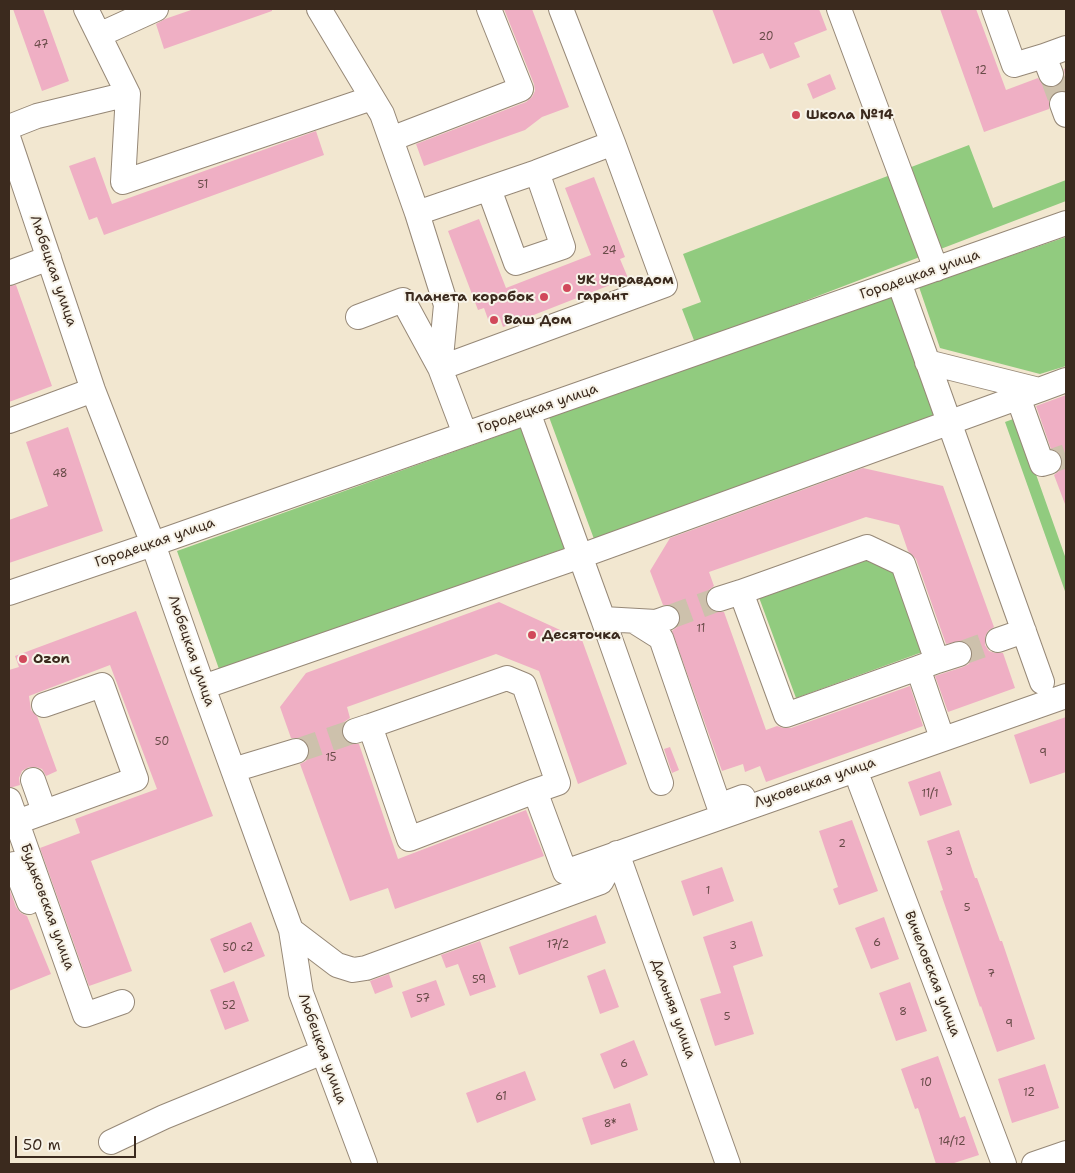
<!DOCTYPE html>
<meta charset="utf-8">
<style>
body{margin:0}
#map{position:relative;width:1075px;height:1173px;overflow:hidden;background:#f2e7d0;font-family:"Shantell Sans",sans-serif}
canvas{display:block}
.frame{position:absolute;inset:0;border:10px solid #3b2a1e;pointer-events:none}
.scale{position:absolute;left:15px;top:1136px;width:121px;height:22px;box-sizing:border-box;border:2px solid #3b2a1e;border-top:0;padding-left:6px;font-size:15px;line-height:18px;white-space:nowrap;color:#3b2a1e;-webkit-text-stroke:4px #f7f3e8;paint-order:stroke}
</style>
<div id="map">
<canvas width="1075" height="1173"></canvas>
<div class="frame"></div>
<div class="scale">50 m</div>
</div>
<script>
const context = document.querySelector('canvas').getContext('2d');
context.lineJoin = 'round';
function paint(path, color) {
  context.fillStyle = color;
  context.fill(path, 'evenodd');
}
function shape(rows) {
  const path = new Path2D();
  for (const r of rows) {
    path.moveTo(r[0], r[1]);
    for (let i = 2; i < r.length; i += 2) path.lineTo(r[i], r[i + 1]);
  }
  return path;
}
function stroke(path, color, width, dash) {
  context.strokeStyle = color;
  context.lineWidth = width;
  context.lineCap = dash ? 'butt' : 'round';
  context.setLineDash(dash || []);
  context.stroke(path);
}
function label(font, color, halo, rows, align = 'center') {
  context.font = font + ' "Shantell Sans",sans-serif';
  context.lineWidth = 4;
  context.setLineDash([]);
  context.textBaseline = 'middle';
  context.strokeStyle = halo;
  context.fillStyle = color;
  for (const [text, x, y, turn = 0] of rows) {
    context.save();
    context.translate(x, y);
    context.rotate((+turn || 0) * Math.PI / 180);
    context.textAlign = isNaN(turn) ? turn : align;
    if (halo) context.strokeText(text, 0, 0);
    context.fillText(text, 0, 0);
    context.restore();
  }
}
paint(shape([
 [969,145,993,208,1066,180,1066,201,695,343,682,309,701,302,683,254],
 [1066,237,1066,366,1040,374,940,348,919,287],
 [892,297,934,416,594,539,549,417],
 [1016,418,1066,559,1066,594,1005,422],
 [523,427,566,548,219,669,177,551],
 [866,553,899,568,928,650,796,698,757,592]
]), '#91cb7f');
paint(shape([
 [13,9,43,9,69,81,42,91],
 [194,9,272,9,272,11,164,49,156,24,165,19],
 [504,9,532,9,569,107,542,117,525,130,424,166,416,144,526,102,532,97,535,91,534,84],
 [712,9,819,9,827,30,794,43,800,57,770,69,763,53,733,64],
 [940,9,976,9,1006,90,1038,78,1043,85,1049,88,1056,87,1062,82,1065,76,1064,69,1066,68,1066,91,1058,91,1052,95,1049,101,1049,109,984,132],
 [830,74,836,89,813,99,807,84],
 [316,131,324,155,104,235,97,217,89,220,69,166,95,157,112,204],
 [594,177,625,257,620,259,628,278,503,327,500,318,489,322,484,308,478,310,448,231,479,219,506,288,591,255,565,188],
 [16,285,52,386,9,402,9,286],
 [1066,395,1066,504,1065,504,1054,475,1059,471,1062,466,1062,458,1058,452,1051,449,1036,406],
 [68,427,103,531,9,563,9,520,48,506,26,442],
 [863,468,943,486,994,627,988,631,985,637,985,645,989,651,995,653,1003,653,1015,688,948,712,935,676,963,667,969,664,972,656,972,649,968,644,961,641,946,644,916,559,908,551,899,525,866,517,709,572,714,586,709,590,706,597,706,603,710,609,717,612,724,612,766,730,777,726,783,728,791,728,910,686,923,726,766,782,760,766,745,772,743,764,722,771,672,631,677,627,680,621,680,613,676,608,670,605,663,605,650,571,670,538],
 [499,602,582,640,627,764,578,784,539,671,496,654,347,707,350,718,344,722,342,728,342,735,346,742,353,744,359,744,398,859,526,810,544,856,395,909,388,888,350,901,300,764,306,761,309,755,309,747,306,741,300,738,291,738,280,707,306,673],
 [136,611,213,816,91,861,132,971,89,986,40,848,80,833,75,819,157,789,110,665,29,696,31,710,37,716,57,771,46,776,42,769,36,767,29,767,22,771,19,778,20,785,13,787,9,787,9,670,19,667,15,656],
 [1066,717,1066,772,1030,784,1014,735],
 [670,747,679,770,672,773,664,749],
 [940,771,952,805,920,816,908,782],
 [852,820,878,891,839,905,833,889,838,887,819,831],
 [959,830,975,878,977,878,1000,941,1002,941,1035,1039,997,1052,981,1006,980,1007,940,891,943,890,927,841],
 [722,867,734,901,693,916,681,881],
 [9,888,16,907,21,913,27,916,51,974,9,991],
 [596,915,606,943,519,975,509,947],
 [884,917,899,959,871,969,855,928],
 [752,921,763,956,733,966,754,1034,715,1046,700,999,721,993,703,937],
 [251,922,265,956,224,973,210,939],
 [480,941,496,987,470,996,458,964,446,968,441,955],
 [605,969,619,1007,600,1014,587,976],
 [389,974,393,987,375,994,370,981],
 [436,980,445,1005,411,1018,402,992],
 [234,981,249,1021,225,1030,210,990],
 [910,982,927,1031,896,1041,879,993],
 [634,1040,648,1075,614,1089,600,1054],
 [938,1056,960,1118,965,1116,979,1155,951,1164,936,1164,918,1108,915,1109,901,1069],
 [1045,1064,1059,1108,1012,1123,998,1079],
 [525,1071,536,1100,477,1123,466,1093],
 [630,1103,638,1130,591,1145,582,1118]
]), '#efafc4');
stroke(shape([
 [1051,74,1062,104],
 [1049,462,1066,456],
 [667,618,719,599],
 [959,654,998,640],
 [296,751,355,731]
]), '#cdc1ac', 24, [24, 12]);
const minor = shape([
 [319,9,382,114,417,213],
 [839,9,936,269],
 [994,9,1014,65,1044,56,1051,74],
 [99,35,156,9],
 [1044,56,1066,48],
 [128,94,123,182,372,98],
 [1062,104,1066,115],
 [9,127,37,116,128,94,86,9],
 [391,139,521,89,489,9],
 [9,140,93,390,153,544,203,687,291,930,301,993,365,1164],
 [489,189,516,263,563,247,537,172],
 [9,273,49,258],
 [899,282,1042,682],
 [358,317,403,300,440,368,665,285,613,143,561,9],
 [927,362,1039,390,1066,380],
 [1018,397,1042,464,1049,462],
 [528,412,603,619,656,622,667,618],
 [9,421,93,390],
 [465,434,440,368,446,305,417,213,537,172,613,143],
 [741,592,867,547,903,564,937,661,918,668],
 [9,593,153,544,1066,223],
 [719,599,741,592,786,715,918,668,942,738],
 [603,619,661,783],
 [634,621,661,638,719,806,743,797],
 [998,640,1024,631],
 [937,661,959,654],
 [203,687,581,556,1039,390],
 [370,726,507,678,524,685,558,783,535,791],
 [355,731,370,726,409,839,535,791,565,872,1066,696],
 [233,770,296,751],
 [33,780,44,811],
 [860,783,1004,1164],
 [9,800,85,1015,122,1002],
 [17,822,136,779,102,685,44,705],
 [617,853,728,1164],
 [14,864,29,902],
 [291,930,337,965,353,970,366,968,601,882,617,853],
 [111,1142,164,1117,323,1052],
 [1034,1164,1066,1153]
]);
stroke(minor, '#968877', 26);
stroke(minor, '#fff', 24);
for (const [x, y, r, color] of [
 [796,115,5,"#d1495b"],
 [567,288,5,"#d1495b"],
 [544,297,5,"#d1495b"],
 [494,320,5,"#d1495b"],
 [532,635,5,"#d1495b"],
 [23,659,5,"#d1495b"]
]) {
  const dot = new Path2D();
  dot.arc(x, y, r, 0, 2 * Math.PI);
  context.fillStyle = color;
  context.fill(dot);
  stroke(dot, '#f7f3e8', 2);
}
label('11px', '#684b48', null, [
 ["20",766,37],
 ["47",41,45],
 ["12",981,71],
 ["51",203,185],
 ["24",609,251],
 ["48",60,474],
 ["11",701,629],
 ["50",162,742],
 ["9",1043,753],
 ["15",331,758],
 ["11/1",930,794],
 ["2",842,844],
 ["3",949,852],
 ["1",708,891],
 ["5",967,908],
 ["6",877,943],
 ["17/2",558,945],
 ["3",733,946],
 ["50 с2",238,948],
 ["7",991,974],
 ["59",479,980],
 ["57",423,999],
 ["52",229,1006],
 ["8",903,1012],
 ["5",727,1017],
 ["9",1009,1024],
 ["6",624,1064],
 ["10",926,1083],
 ["12",1029,1093],
 ["61",501,1097],
 ["8*",610,1124],
 ["14/12",952,1142]
]);
label('bold 14px', '#3b2a1e', '#f7f3e8', [
 ["Школа №14",806,115],
 ["УК Управдом",577,280],
 ["гарант",577,296],
 ["Планета коробок",534,297,"right"],
 ["Ваш Дом",504,320],
 ["Десяточка",542,635],
 ["Ozon",33,659]
], 'left');
label('14px', '#3b2a1e', '#f7f3e8', [
 ["Любецкая улица",53,271,71],
 ["Городецкая улица",920,275,-19],
 ["Городецкая улица",538,409,-19],
 ["Городецкая улица",155,543,-19],
 ["Любецкая улица",191,651,71],
 ["Луковецкая улица",815,783,-19],
 ["Будьковская улица",47,907,70],
 ["Вичеловская улица",932,974,69],
 ["Дальняя улица",673,1009,70],
 ["Любецкая улица",322,1049,70]
]);
</script>
